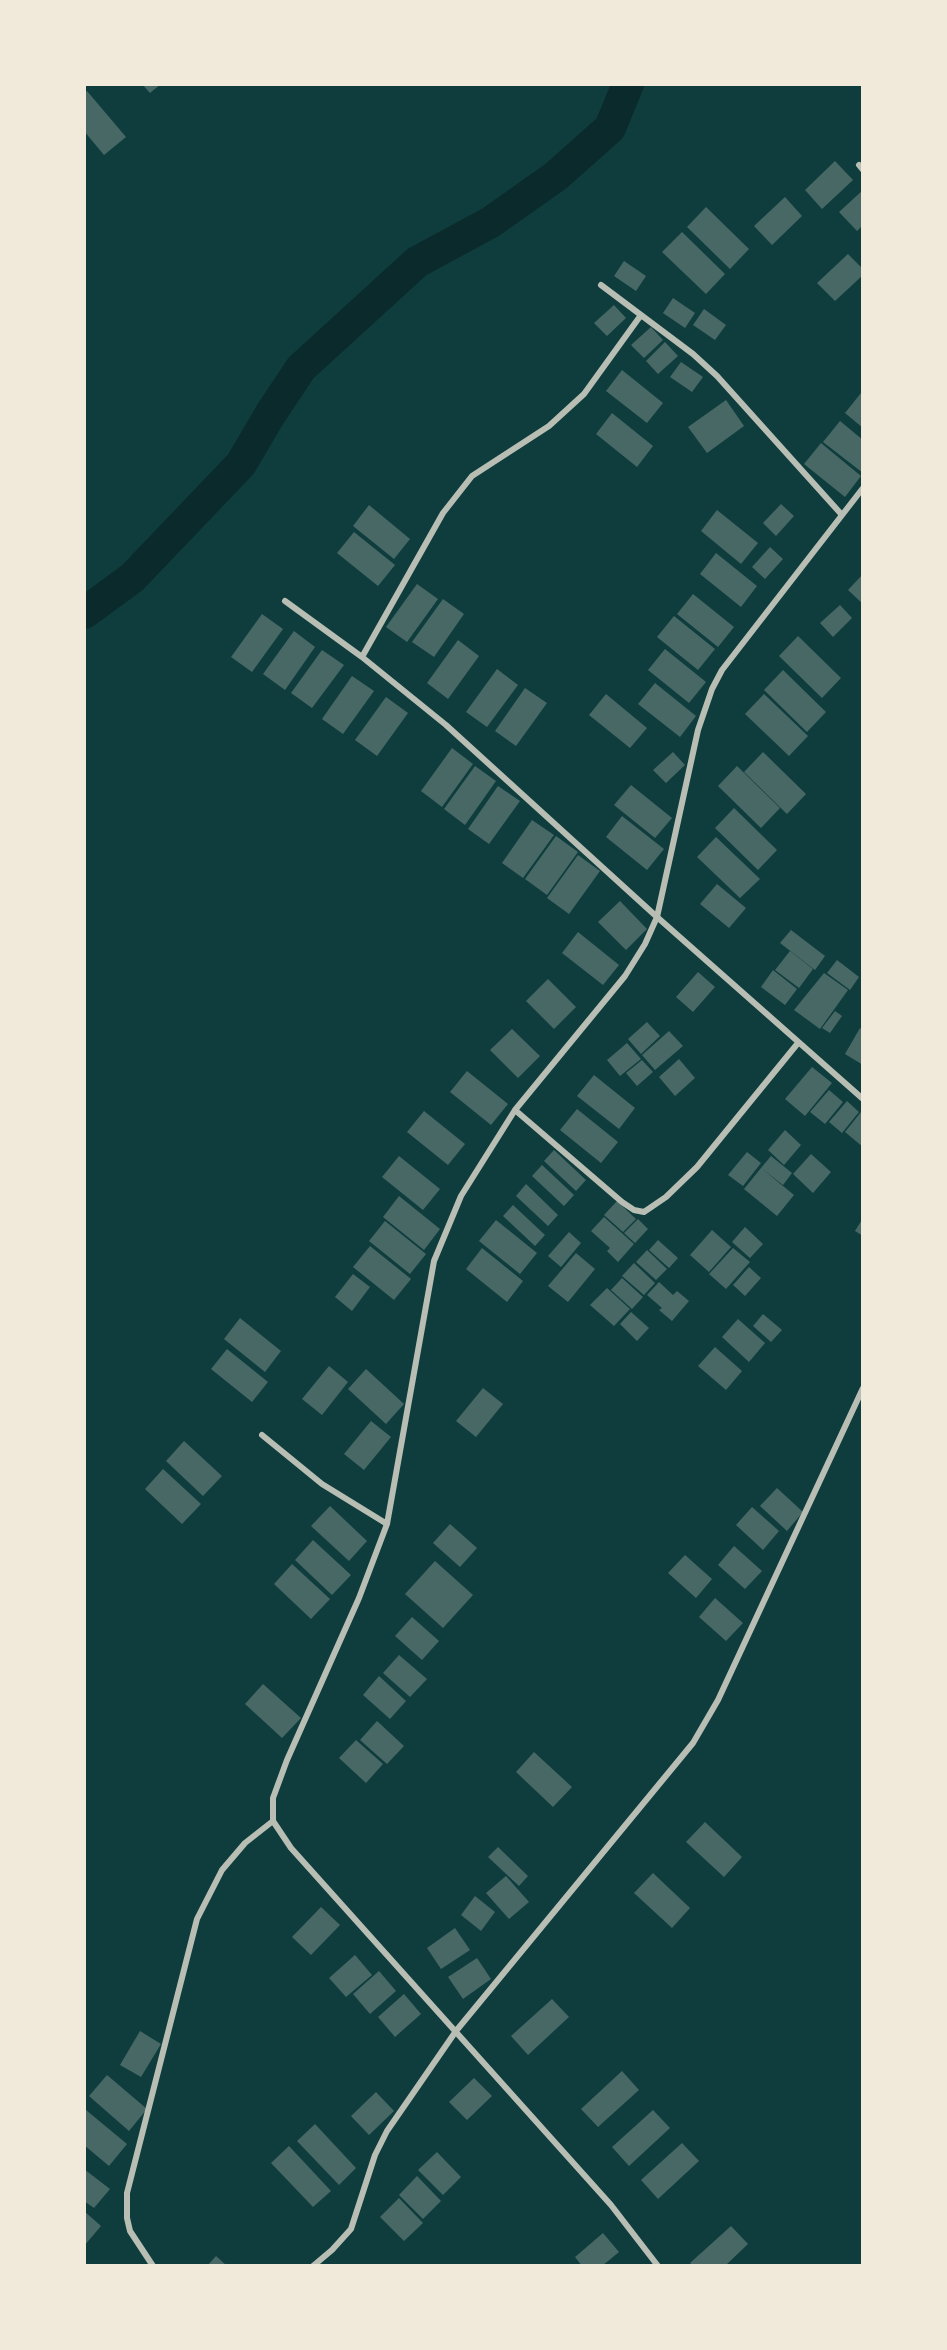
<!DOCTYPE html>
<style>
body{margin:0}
#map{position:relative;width:947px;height:2350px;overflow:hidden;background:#0f3d3e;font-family:"Open Sans",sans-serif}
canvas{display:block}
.frame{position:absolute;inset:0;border:86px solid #f1e9da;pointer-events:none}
</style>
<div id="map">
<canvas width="947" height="2350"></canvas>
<div class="frame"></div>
</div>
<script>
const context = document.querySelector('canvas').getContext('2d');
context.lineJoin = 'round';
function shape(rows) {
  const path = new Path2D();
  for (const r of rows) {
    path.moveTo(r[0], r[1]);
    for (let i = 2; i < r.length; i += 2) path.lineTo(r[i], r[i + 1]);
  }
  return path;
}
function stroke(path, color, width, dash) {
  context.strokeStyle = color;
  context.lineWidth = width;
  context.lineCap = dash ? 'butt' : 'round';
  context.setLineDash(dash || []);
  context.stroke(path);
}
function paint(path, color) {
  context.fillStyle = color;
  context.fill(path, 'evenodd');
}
stroke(shape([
 [84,613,132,578,241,464,271,413,301,368,417,262,491,222,556,176,610,128,628,84]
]), '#0a2a2b', 32);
paint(shape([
 [142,84,161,84,150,93],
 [87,91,126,137,104,155,84,131,84,93],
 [835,161,853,180,822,209,805,190],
 [863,190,863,225,857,231,839,212],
 [785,197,802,216,772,245,754,226],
 [706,207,749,249,730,269,687,227],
 [682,232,725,274,706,294,662,252],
 [848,254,863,269,863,275,835,301,817,283],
 [624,261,646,276,636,291,614,276],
 [673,298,695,313,685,328,663,313],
 [614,305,626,318,607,336,594,323],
 [704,309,726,325,715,340,693,325],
 [651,327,663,340,644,358,631,345],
 [665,342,678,356,658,374,646,361],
 [681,362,703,377,692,392,670,377],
 [622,370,663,403,647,423,606,391],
 [861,393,863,394,863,428,845,413],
 [726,400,744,426,707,453,688,427],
 [612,413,653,446,637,467,596,434],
 [840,421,863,440,863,473,823,442],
 [821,443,861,476,845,497,804,464],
 [781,504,794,516,776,536,763,523],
 [369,505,410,539,394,559,353,526],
 [717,510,758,543,741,564,701,531],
 [354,532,395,565,378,586,337,553],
 [770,547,783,559,765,579,752,567],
 [716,553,757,586,741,607,700,574],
 [863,574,863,604,848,590],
 [417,584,438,599,407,642,386,627],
 [693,594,734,627,718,647,677,614],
 [443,599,464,614,434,657,412,642],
 [840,605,852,618,833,637,820,623],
 [262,614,283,629,252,672,231,657],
 [674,616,715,649,698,670,657,637],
 [294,631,315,647,285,690,263,674],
 [798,636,841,678,822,698,779,656],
 [458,640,479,656,448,699,427,683],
 [665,649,706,682,689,703,648,670],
 [322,650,344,665,312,708,291,693],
 [497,669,518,685,487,727,466,712],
 [783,670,826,712,807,732,764,690],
 [352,676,374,691,343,734,322,719],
 [655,683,696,716,680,737,638,704],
 [525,688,547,703,516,746,495,731],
 [606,694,647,728,630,748,589,715],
 [764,694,808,736,789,756,745,714],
 [386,697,408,713,377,756,355,740],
 [452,748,473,764,442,807,421,791],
 [673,752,685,765,666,783,653,770],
 [763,752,806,794,787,814,744,772],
 [475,766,496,781,465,825,444,809],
 [737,766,780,808,761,828,718,786],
 [631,785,672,818,655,838,614,805],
 [498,786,520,801,489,844,468,829],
 [734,808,777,850,758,870,715,828],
 [622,816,664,849,647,870,606,837],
 [532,820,554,835,523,878,502,863],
 [556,836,578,852,547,895,525,879],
 [716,837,760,879,740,898,697,857],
 [578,855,600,871,569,914,547,898],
 [717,884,746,908,729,928,700,904],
 [620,901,647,929,626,950,598,922],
 [791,930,825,956,815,970,780,943],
 [578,932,619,965,603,985,562,953],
 [790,951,813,969,799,988,775,970],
 [837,960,859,977,850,990,827,973],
 [773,970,797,989,785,1005,761,987],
 [698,972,715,987,693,1012,676,997],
 [824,973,848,990,820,1029,794,1010],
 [548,979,576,1007,554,1029,526,1001],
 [835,1011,842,1016,830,1033,822,1028],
 [647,1022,660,1036,641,1054,628,1039],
 [860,1028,863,1030,863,1065,845,1054],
 [512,1029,540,1056,518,1078,490,1050],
 [669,1031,683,1046,655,1070,642,1055],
 [627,1043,641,1059,620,1076,607,1060],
 [679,1059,695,1078,675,1096,659,1077],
 [642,1060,653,1072,637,1086,626,1073],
 [812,1067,832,1083,805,1116,785,1099],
 [467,1071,508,1104,491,1125,450,1092],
 [594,1075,635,1108,619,1129,577,1096],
 [829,1090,843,1102,825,1124,810,1112],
 [847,1101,859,1112,842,1133,829,1122],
 [577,1109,618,1142,601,1163,560,1130],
 [424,1111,465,1144,448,1165,407,1132],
 [861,1112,863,1114,863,1147,845,1132],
 [785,1130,801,1145,784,1165,768,1150],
 [554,1150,586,1180,576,1191,544,1161],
 [747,1152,761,1163,743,1186,728,1175],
 [811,1154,831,1172,813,1193,793,1174],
 [399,1156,440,1189,423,1210,382,1177],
 [771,1156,792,1173,783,1185,761,1168],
 [542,1165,574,1195,564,1206,532,1176],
 [761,1168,794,1195,777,1216,744,1189],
 [526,1184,558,1215,548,1226,516,1196],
 [399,1196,440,1229,424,1250,383,1217],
 [617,1201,636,1219,623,1232,604,1215],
 [513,1205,545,1235,535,1246,503,1216],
 [604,1217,634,1244,618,1262,607,1251,610,1248,591,1231],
 [863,1218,863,1236,855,1231],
 [638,1219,648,1229,635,1243,624,1233],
 [496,1220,537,1253,520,1274,479,1241],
 [385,1221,426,1254,410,1274,369,1241],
 [745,1227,763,1244,750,1258,732,1242],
 [712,1230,731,1247,709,1272,690,1255],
 [569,1232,581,1243,561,1267,548,1256],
 [658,1240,678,1258,669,1268,649,1250],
 [370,1246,411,1279,394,1300,353,1267],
 [482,1248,523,1281,507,1302,466,1269],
 [733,1248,750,1262,726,1289,709,1274],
 [647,1250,667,1269,656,1280,636,1262],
 [576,1253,595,1269,568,1302,548,1286],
 [634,1263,655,1283,644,1295,622,1276],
 [749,1267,761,1278,745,1296,733,1285],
 [353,1274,370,1287,352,1311,335,1297],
 [622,1278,643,1297,632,1309,611,1290],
 [659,1282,673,1295,677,1291,689,1301,672,1321,659,1310,662,1308,647,1295],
 [607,1288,630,1309,614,1326,590,1305],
 [631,1312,649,1328,637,1341,620,1324],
 [763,1314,782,1330,771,1342,753,1326],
 [240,1318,281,1351,265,1372,224,1339],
 [738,1319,765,1343,749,1362,722,1337],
 [715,1347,742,1371,726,1390,698,1366],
 [227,1349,268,1382,252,1402,211,1369],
 [329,1366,348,1382,322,1415,302,1399],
 [366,1369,404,1404,386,1424,348,1389],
 [483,1388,503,1404,476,1437,456,1421],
 [371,1421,391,1437,364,1470,344,1454],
 [184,1441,222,1476,203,1496,166,1461],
 [163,1469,201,1504,182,1524,145,1489],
 [777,1488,803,1512,787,1531,760,1506],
 [330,1506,367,1541,349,1561,311,1526],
 [752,1507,779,1531,763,1550,736,1525],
 [450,1524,477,1548,460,1567,433,1543],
 [313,1540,351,1575,332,1595,295,1560],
 [734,1546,762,1571,745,1589,718,1565],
 [685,1555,712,1579,696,1598,668,1573],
 [435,1561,473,1595,443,1628,405,1594],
 [292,1564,330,1599,311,1619,274,1584],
 [715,1598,743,1623,726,1641,699,1617],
 [412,1617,439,1641,422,1660,395,1636],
 [399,1655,427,1679,410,1697,383,1673],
 [379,1676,406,1701,390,1719,363,1695],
 [263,1684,301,1718,282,1738,245,1704],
 [377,1721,404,1746,387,1764,360,1740],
 [356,1740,383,1764,366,1783,339,1758],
 [534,1752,572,1787,553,1807,516,1772],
 [705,1822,742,1857,724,1877,686,1842],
 [498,1847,528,1876,519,1886,488,1857],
 [653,1873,690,1908,672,1928,634,1893],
 [506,1876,529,1902,509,1919,486,1893],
 [475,1896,495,1912,481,1931,461,1915],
 [321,1907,340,1925,311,1955,292,1937],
 [455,1928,470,1950,441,1969,427,1948],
 [355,1955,372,1975,346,1997,329,1978],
 [477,1958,491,1979,463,1999,448,1977],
 [379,1971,396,1991,370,2014,353,1994],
 [404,1994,421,2014,395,2037,378,2017],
 [552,1999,569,2017,528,2055,511,2036],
 [140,2031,161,2044,141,2077,120,2065],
 [622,2071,639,2090,598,2127,581,2109],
 [107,2075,147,2109,129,2131,89,2096],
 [474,2078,492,2096,467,2120,449,2102],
 [376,2092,394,2111,369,2135,351,2116],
 [86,2110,127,2144,109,2166,84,2145,84,2112],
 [653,2110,670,2128,629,2166,612,2147],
 [315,2124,356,2168,339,2185,297,2141],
 [682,2143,699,2161,658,2199,641,2180],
 [289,2146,331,2191,313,2207,271,2163],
 [437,2152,461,2177,443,2195,418,2170],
 [84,2169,110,2189,94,2208,84,2201],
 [417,2176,441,2201,423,2219,399,2195],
 [399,2198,423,2223,404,2241,380,2217],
 [84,2211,101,2226,84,2246],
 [731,2226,748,2244,725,2266,693,2266,690,2263],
 [603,2233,619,2252,602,2266,582,2266,575,2257],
 [216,2256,227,2266,207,2266]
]), '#486865');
stroke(shape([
 [859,165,863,170],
 [601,285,693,354,717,376,842,515],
 [285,601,362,657,446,725,657,917,863,1099],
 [362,657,443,513,472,476,549,426,584,394,641,315],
 [515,1110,622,1202,634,1210,644,1212,666,1197,697,1167,798,1043],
 [262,1435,322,1484,387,1524],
 [153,2266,130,2231,127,2218,127,2193,197,1919,222,1870,245,1843,273,1821],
 [313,2266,332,2250,351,2229,375,2155,387,2131,456,2031,693,1743,718,1700,863,1388],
 [658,2266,611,2205,291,1848,273,1821,273,1798,287,1760,359,1598,387,1524,434,1261,461,1196,515,1110,625,976,645,944,657,917,698,730,712,689,722,670,863,488]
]), '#b8beb3', 6);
</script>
